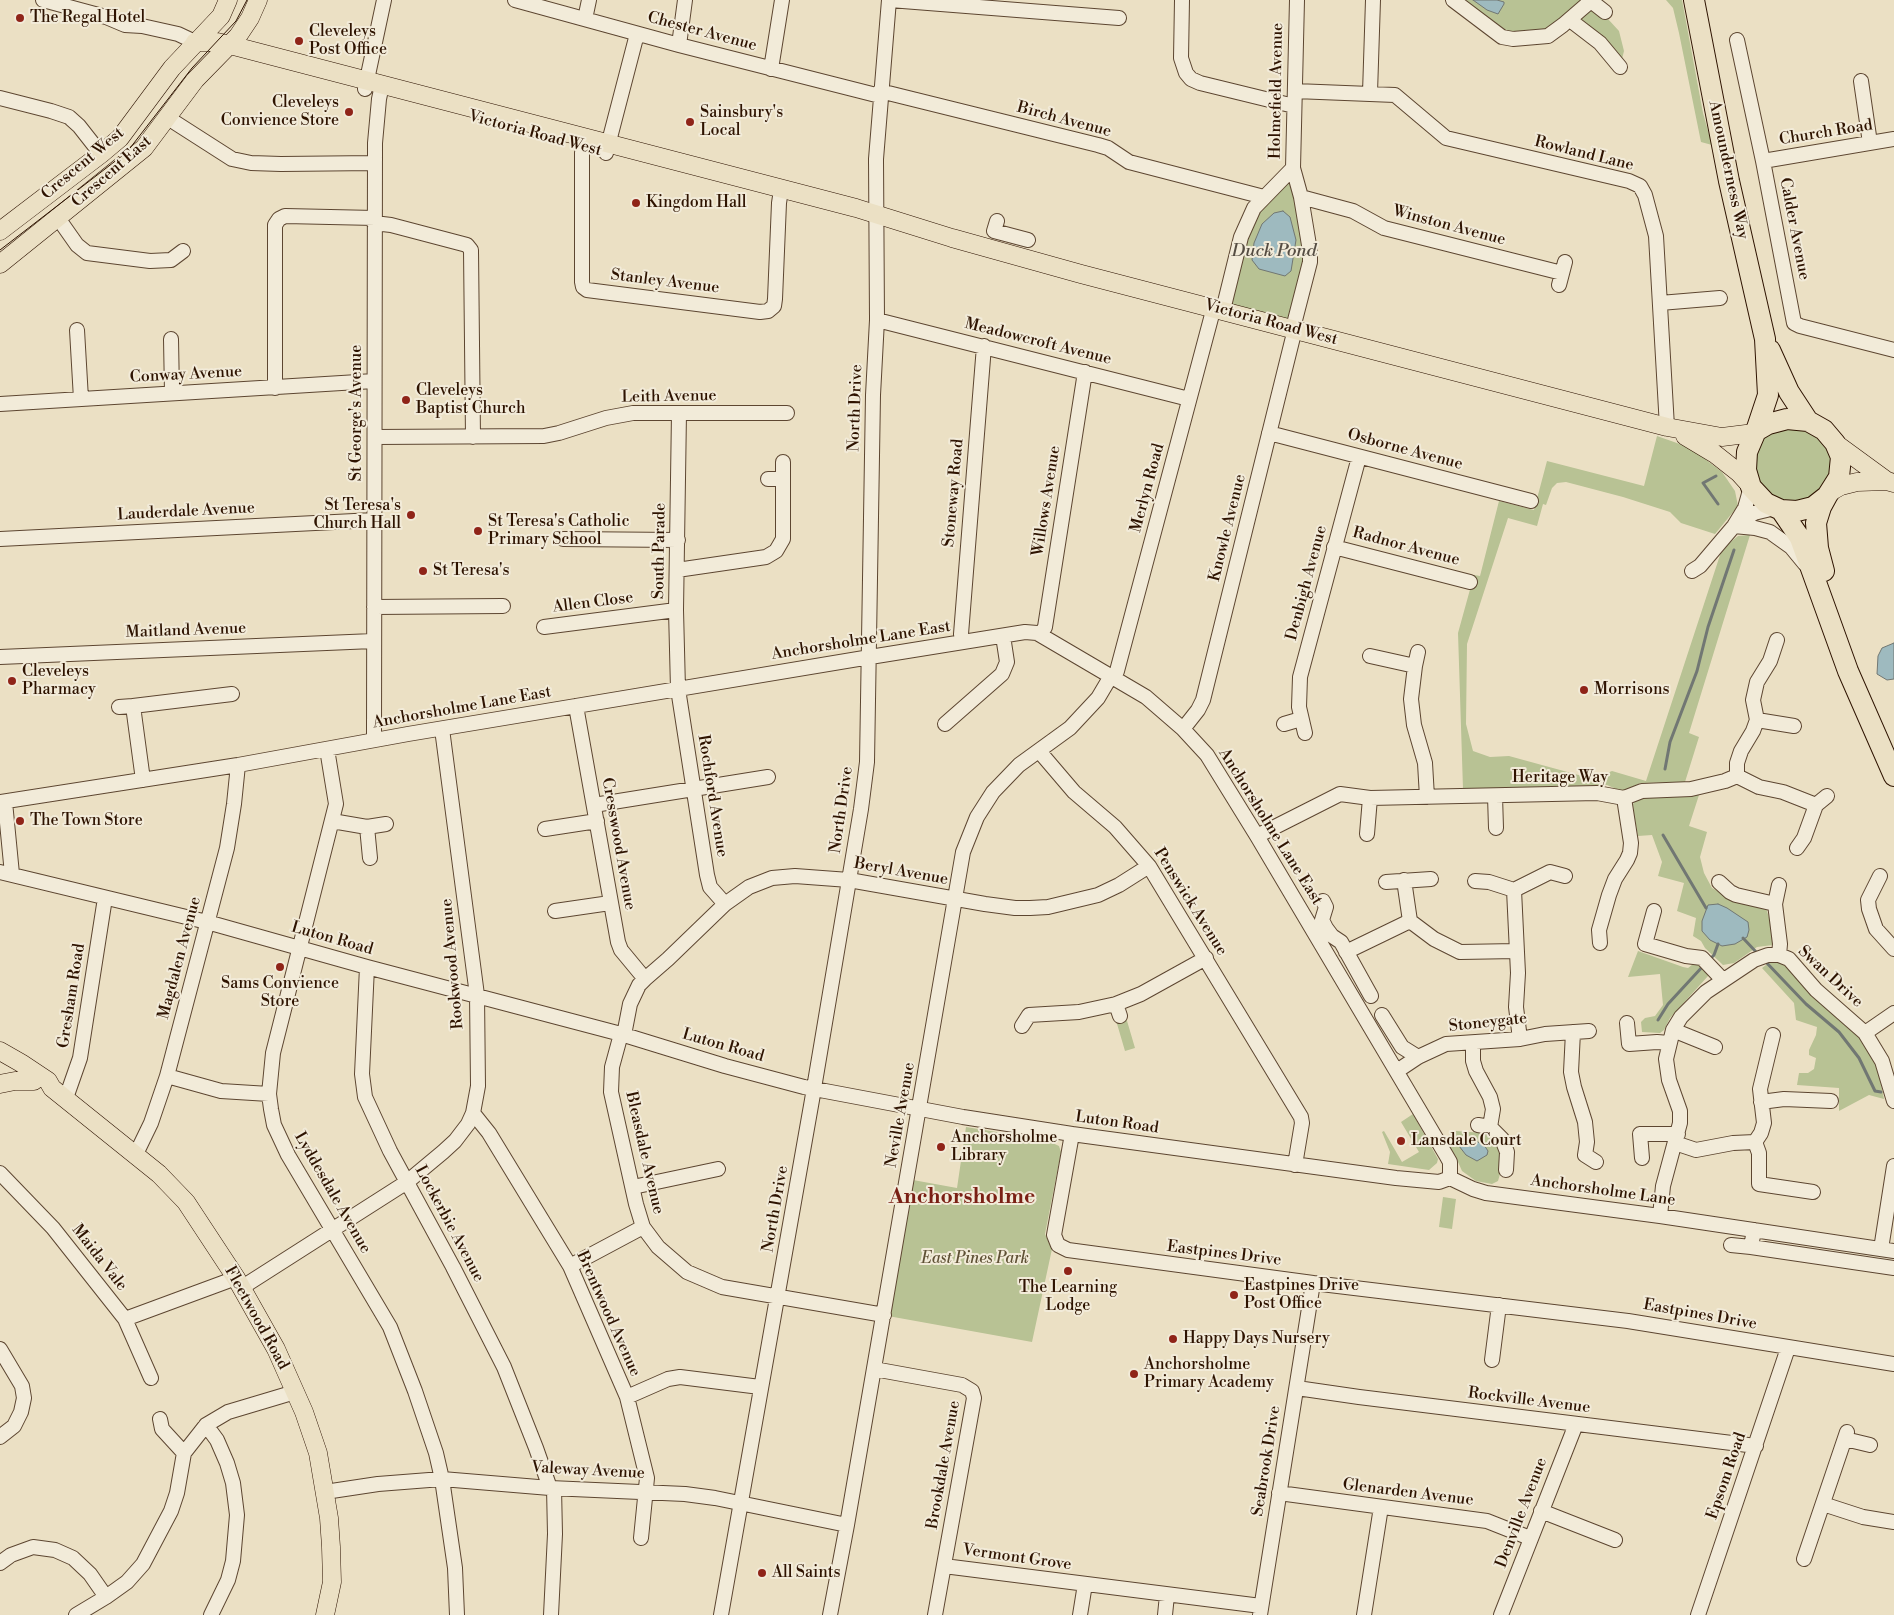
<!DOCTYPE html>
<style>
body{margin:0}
canvas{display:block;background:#ebe0c4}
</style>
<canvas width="1894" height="1615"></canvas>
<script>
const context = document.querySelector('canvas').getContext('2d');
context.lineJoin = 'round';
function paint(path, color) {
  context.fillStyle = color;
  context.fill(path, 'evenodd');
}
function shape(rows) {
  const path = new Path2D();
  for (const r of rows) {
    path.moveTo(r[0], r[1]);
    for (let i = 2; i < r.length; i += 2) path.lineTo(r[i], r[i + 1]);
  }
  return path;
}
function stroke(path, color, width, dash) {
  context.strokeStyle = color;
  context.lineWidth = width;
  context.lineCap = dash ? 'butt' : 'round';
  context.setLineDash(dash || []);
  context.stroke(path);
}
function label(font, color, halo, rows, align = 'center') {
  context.font = font + ' "Libre Bodoni",serif';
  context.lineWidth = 4;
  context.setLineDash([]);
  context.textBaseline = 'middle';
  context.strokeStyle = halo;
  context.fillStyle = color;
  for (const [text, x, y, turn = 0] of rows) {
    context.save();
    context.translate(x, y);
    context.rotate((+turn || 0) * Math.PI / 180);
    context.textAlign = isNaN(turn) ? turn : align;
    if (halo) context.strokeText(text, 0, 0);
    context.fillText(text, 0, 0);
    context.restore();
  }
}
paint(shape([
 [1467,0,1592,0,1605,12,1608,19,1619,31,1624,51,1620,67,1570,20,1555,31,1513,39,1463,8],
 [1666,0,1682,0,1703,113,1712,145,1701,142,1679,33,1673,8],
 [1289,180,1292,185,1305,252,1290,321,1229,304,1255,213],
 [1781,427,1805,427,1834,451,1834,475,1806,503,1778,501,1758,481,1754,462,1760,441,1768,432],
 [1657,436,1691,448,1722,472,1735,491,1738,506,1715,534,1681,523,1670,512,1623,497,1566,482,1557,483,1552,488,1546,505,1543,504,1537,526,1508,518,1467,644,1466,724,1473,751,1490,757,1509,756,1593,779,1612,771,1646,781,1722,549,1738,536,1750,535,1689,733,1699,737,1685,782,1640,783,1623,792,1607,785,1463,789,1458,633,1474,575,1480,576,1499,501,1534,510,1547,461,1644,486],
 [1699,795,1689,826,1707,832,1700,857,1704,873,1712,888,1727,896,1766,908,1772,927,1773,945,1757,947,1734,963,1723,965,1705,948,1701,941,1693,936,1696,918,1677,911,1684,883,1658,876,1662,862,1652,835,1638,836,1634,814,1633,804,1637,799,1662,796],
 [1638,951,1683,967,1688,968,1697,961,1707,971,1708,976,1670,1018,1664,1030,1660,1033,1642,1032,1641,1022,1645,1018,1655,1016,1663,1005,1660,974,1628,977],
 [1778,961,1788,966,1857,1033,1870,1050,1879,1074,1884,1099,1869,1095,1839,1111,1839,1088,1797,1085,1799,1073,1808,1073,1814,1069,1816,1058,1809,1055,1809,1050,1816,1035,1817,1027,1796,1020,1794,1003,1762,968,1770,962],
 [1125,1014,1135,1048,1125,1051,1115,1017],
 [1413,1114,1438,1159,1437,1163,1429,1170,1388,1164,1390,1152,1382,1132,1384,1131,1402,1162,1419,1152,1401,1122],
 [966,1127,1046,1140,1059,1146,1061,1152,1045,1234,1052,1249,1032,1342,888,1316,913,1180,957,1188],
 [1456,1131,1483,1133,1496,1142,1500,1151,1502,1167,1498,1181,1492,1184,1476,1181,1462,1171,1455,1155,1445,1141,1448,1136],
 [1443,1197,1456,1199,1452,1229,1439,1227]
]), '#b8c294');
const water = shape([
 [1473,0,1497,0,1504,2,1504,4,1498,14,1487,10,1473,0],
 [1283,211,1290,217,1296,240,1291,271,1285,276,1259,269,1252,260,1254,243,1262,224,1274,213,1283,211],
 [1894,643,1894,679,1887,680,1877,674,1878,656,1882,648,1894,643],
 [1718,904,1727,908,1748,922,1749,930,1747,937,1735,944,1722,946,1710,940,1702,931,1702,921,1708,905,1718,904],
 [1463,1140,1478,1142,1484,1145,1488,1151,1487,1155,1477,1161,1466,1155,1459,1146,1459,1142,1463,1140]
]);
paint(water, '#9ebabf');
stroke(water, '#717773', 1);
stroke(shape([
 [1716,476,1703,483,1718,504],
 [1665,769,1670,742,1697,671,1708,627,1734,550],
 [1663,835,1706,908],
 [1743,938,1758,954],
 [1709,960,1714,955,1718,944],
 [1764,960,1806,1004,1839,1032,1859,1058,1875,1091,1881,1092],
 [1658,1020,1668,1004,1704,965]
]), '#717773', 3);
const minor = shape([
 [43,0,106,17,125,25,142,26,178,34,195,42],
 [515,0,679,45,880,96],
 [890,0,1119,18],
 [1182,0,1181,58,1186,73,1191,79,1200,83,1294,106],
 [1453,0,1502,37,1513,39,1548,36,1563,25,1592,0],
 [1591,1,1605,12],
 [585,19,589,0],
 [1570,20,1600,43,1620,67],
 [1737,40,1763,161,1794,323,1800,326,1894,350],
 [679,45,685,0],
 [771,69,782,0],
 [1861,81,1870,143],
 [365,89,384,0],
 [880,91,1098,145,1108,148,1129,162,1264,197],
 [1295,91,1395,95,1446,138,1629,181,1640,186,1645,195,1656,236,1667,427],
 [1370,93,1373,0],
 [0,98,51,111,69,117,79,126,101,154],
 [168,118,232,159,251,163,281,164,375,163],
 [585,139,582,153,582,282,583,287,587,290,760,312,768,311,774,306,775,299,779,203,781,190],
 [606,153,637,34],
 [1763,161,1894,139],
 [1301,197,1353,211,1384,228,1562,273],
 [58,218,77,245,87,253,150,261,171,260,183,251],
 [997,221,994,231,1028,240],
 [374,223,391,225,467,245,471,250,473,437],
 [1559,285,1565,262],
 [1660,303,1720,298],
 [1223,310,1241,237,1254,208,1293,168],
 [877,320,1189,399],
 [1293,328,1310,262,1310,251,1301,197,1293,168,1297,0],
 [77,330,81,399],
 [171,339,172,393],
 [275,388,275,225,279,219,285,216,375,218],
 [0,404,374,381],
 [679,413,676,610,678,689,707,875,710,887,725,904],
 [1269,433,1531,501],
 [375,437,544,436,559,433,606,418,633,413,787,413],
 [768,479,783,479],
 [1737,524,1754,513,1775,508],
 [1734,526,1755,528,1770,532,1791,547,1805,564],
 [0,539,374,520],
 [563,539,678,540],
 [1334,547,1470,582],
 [677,570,766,557,776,551,783,539,783,462],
 [1692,571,1700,566,1734,526,1745,508,1751,487],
 [374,607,503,606],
 [544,627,676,610],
 [1041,634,1045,627,1085,372],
 [962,642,961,634,984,346],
 [1370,656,1415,666,1411,699,1414,725,1425,763,1427,797],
 [0,657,373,641],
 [1415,666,1418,652],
 [1114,677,1117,671,1214,307],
 [576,706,618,942,621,950,645,979],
 [119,707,133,706],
 [1757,720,1794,726],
 [945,724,1002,674,1007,662,1003,636],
 [1284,724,1301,719],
 [1183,729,1198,710,1203,700,1295,329],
 [1305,733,1299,707,1300,677,1359,457],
 [374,740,375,143,379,99,382,85],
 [327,749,336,804,273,1053,269,1094,271,1109,274,1125,288,1155,390,1327,415,1391,436,1453,442,1479,455,1568,457,1615],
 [1039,751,1074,792,1115,827,1149,866,1301,1117,1302,1123,1295,1165],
 [1737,776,1737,763,1741,751,1753,731,1757,720,1753,700,1757,682,1770,661,1777,640],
 [1737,776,1759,787,1783,792,1816,805,1804,838,1797,848],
 [143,780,133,706,232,694],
 [1495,796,1496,828],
 [1624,798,1642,791,1691,789,1725,781,1737,776],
 [0,802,238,765,408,734,870,657,1025,632,1037,633,1146,697,1183,729,1207,755,1257,836,1446,1155,1450,1162,1450,1178],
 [5,802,12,874],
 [594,805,768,777],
 [1816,805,1827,796],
 [332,821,367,827,386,824],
 [367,827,370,858],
 [545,829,597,821],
 [1367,834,1370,798],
 [1257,836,1340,794,1370,798,1597,793,1624,798,1631,843,1630,853,1627,860,1615,879,1609,895,1599,930,1600,943],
 [0,872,207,922,367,967,621,1034,725,1066,804,1087,963,1117,1072,1134,1396,1178,1439,1182,1450,1178],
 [1880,876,1868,900,1869,909,1876,929,1894,949],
 [1404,880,1410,921,1434,939,1460,952,1516,951],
 [1475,881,1489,882,1514,890,1550,872,1565,876],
 [1386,882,1431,879],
 [1719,882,1730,892,1736,895,1775,904],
 [1514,890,1518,973,1516,1007,1520,1039],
 [1323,901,1326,907,1322,920,1326,928,1332,936,1341,942,1371,996],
 [555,911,610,903],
 [1654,911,1645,944,1686,956,1702,958,1722,979],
 [1346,952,1410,921],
 [1779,955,1780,944,1775,904,1779,885],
 [367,967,362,1074,365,1097,390,1151,453,1267,504,1367,536,1448,550,1488],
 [1116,1004,1120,1016],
 [1382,1015,1402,1047,1418,1057],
 [1627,1023,1629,1044,1657,1042,1669,1043],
 [1022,1026,1029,1015,1079,1012,1116,1004,1141,994,1206,958],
 [1673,1030,1715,1047],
 [1573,1032,1571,1072,1574,1087,1585,1122,1587,1142,1585,1155,1596,1162],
 [1865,1033,1894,1013],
 [621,1034,612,1067,611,1092,636,1204,643,1227,658,1247,687,1272,722,1287,884,1315],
 [624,1035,630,1004,639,985,645,979,668,959,725,904,749,887,772,878,795,876,849,880,985,904,1015,908,1030,908,1048,907,1098,895,1119,885,1149,866],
 [1473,1043,1473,1061,1476,1071,1490,1097,1493,1109,1490,1127,1502,1139,1507,1152,1506,1170],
 [1397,1071,1418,1057,1446,1044,1520,1039,1545,1034,1589,1031],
 [167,1076,221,1091,269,1094],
 [66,1098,80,1058,105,898],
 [1761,1102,1784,1099,1831,1101],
 [473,1113,489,1133,570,1266,627,1397,647,1478,641,1538],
 [1478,1125,1490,1127],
 [1072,1134,1054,1235,1058,1245,1068,1250,1313,1283,1628,1321,1894,1364],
 [1755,1142,1761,1133,1764,1123,1760,1089,1773,1035],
 [1755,1142,1759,1153,1759,1184,1813,1192],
 [1675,1143,1696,1150,1733,1143,1755,1142],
 [136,1154,151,1123,167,1076,227,848,234,804,238,765],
 [1642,1158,1640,1134,1678,1134],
 [0,1173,53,1228,125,1319,151,1378],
 [1450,1178,1473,1189,1486,1193,1660,1216,1894,1251],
 [633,1187,718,1169],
 [1660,1216,1663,1186,1680,1123,1680,1111,1669,1080,1666,1059,1673,1030,1681,1017,1706,992,1754,960,1768,955,1779,955,1789,959,1816,990,1865,1033,1882,1061,1894,1101],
 [1754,1230,1751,1247,1894,1268],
 [1731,1245,1751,1247],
 [1881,1249,1894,1166],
 [570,1266,643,1227],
 [241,1288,407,1182,443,1152,455,1141,468,1124,473,1113,478,1086,477,995,442,729],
 [125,1319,236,1278],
 [0,1349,22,1386,24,1398,21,1412,14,1426,0,1437],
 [1492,1360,1499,1305],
 [874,1369,962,1385,972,1391,974,1398,935,1615],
 [1297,1388,1359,1397,1756,1446],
 [627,1397,668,1379,680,1377,760,1387],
 [160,1419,162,1429,184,1453],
 [206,1425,217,1440,227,1463,233,1483,237,1515,233,1561,228,1580,211,1615],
 [1845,1439,1870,1445],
 [325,1492,378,1484,442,1479,550,1488,685,1494,715,1498,847,1525],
 [1279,1493,1487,1521,1530,1538],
 [1823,1504,1863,1517,1894,1522],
 [1541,1511,1615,1540],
 [1804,1559,1847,1432],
 [0,1563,11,1555,33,1547,55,1550,73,1558,90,1574,106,1597],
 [944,1566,1261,1606],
 [76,1615,106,1597,127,1582,143,1564,171,1511,177,1493,184,1453,206,1425,228,1412,295,1392],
 [551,1615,555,1534,554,1488],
 [721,1615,812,1100,861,809,867,762,873,395,877,320,876,159,889,0],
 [830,1615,847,1525,963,852,977,817,993,792,1019,765,1070,728,1098,698,1111,676],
 [1080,1615,1085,1584],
 [1165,1615,1167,1595],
 [1260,1615,1313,1283],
 [1364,1615,1381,1507],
 [1501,1615,1576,1424],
 [1698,1615,1788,1348]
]);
const major = shape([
 [195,42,217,42,230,45,856,208,952,238,1081,274,1667,427,1722,437,1754,433],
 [0,231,101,154,120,138,172,68,221,16,228,0],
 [0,264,144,148,195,80,238,36,250,18,258,0],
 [1685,436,1715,454,1739,473,1749,484],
 [1835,443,1887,481],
 [1830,492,1841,486,1857,482,1887,481,1894,483],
 [0,1051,21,1063,48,1081,52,1088,159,1174,186,1202,236,1278,276,1349,304,1412,318,1453,329,1518,331,1547,332,1582,325,1615],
 [0,1084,15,1081,34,1081]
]);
const highway = shape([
 [1694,0,1729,181,1765,339,1768,395,1756,431],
 [1770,350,1789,392,1808,421],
 [1787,419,1808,421,1824,430,1835,443,1841,457,1839,477,1827,496,1813,507,1797,511,1781,510,1766,503,1751,487,1746,470,1747,452,1756,431,1768,424,1787,419],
 [1781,510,1800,538,1848,671,1894,776],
 [1824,571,1818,548,1816,523,1821,507,1827,496]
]);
stroke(minor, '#5d4631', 16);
stroke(major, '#2e1300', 19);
stroke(highway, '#2e1300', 22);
stroke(minor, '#f2ebd9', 14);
stroke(major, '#ebe0c4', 18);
stroke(highway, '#ebe0c4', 20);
stroke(shape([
 [0,250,127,152,192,68,236,21,247,0]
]), '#2e1300', 1);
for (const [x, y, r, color] of [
 [20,18,5,"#8f2418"],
 [299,41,5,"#8f2418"],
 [349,112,5,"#8f2418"],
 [690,122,5,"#8f2418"],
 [636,203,5,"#8f2418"],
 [406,400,5,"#8f2418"],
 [411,515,5,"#8f2418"],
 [478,531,5,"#8f2418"],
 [423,571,5,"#8f2418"],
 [12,681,5,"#8f2418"],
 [1584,690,5,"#8f2418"],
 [20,821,5,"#8f2418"],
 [280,967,5,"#8f2418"],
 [1401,1141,5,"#8f2418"],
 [941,1147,5,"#8f2418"],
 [1068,1271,5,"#8f2418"],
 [1234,1295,5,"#8f2418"],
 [1173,1339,5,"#8f2418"],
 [1134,1374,5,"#8f2418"],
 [762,1573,5,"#8f2418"]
]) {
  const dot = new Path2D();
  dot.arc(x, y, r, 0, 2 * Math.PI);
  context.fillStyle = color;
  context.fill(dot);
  stroke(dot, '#f2ebd9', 2);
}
label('16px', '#2e1300', '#f2ebd9', [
 ["The Regal Hotel",30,18],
 ["Cleveleys",309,32],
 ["Post Office",309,50],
 ["Cleveleys",339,103,"right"],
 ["Convience Store",339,121,"right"],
 ["Sainsbury's",700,113],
 ["Local",700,131],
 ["Kingdom Hall",646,203],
 ["Cleveleys",416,391],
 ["Baptist Church",416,409],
 ["St Teresa's",401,506,"right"],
 ["Church Hall",401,524,"right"],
 ["St Teresa's Catholic",488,522],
 ["Primary School",488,540],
 ["St Teresa's",433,571],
 ["Cleveleys",22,672],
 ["Pharmacy",22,690],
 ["Morrisons",1594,690],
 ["The Town Store",30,821],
 ["Sams Convience",280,984,"center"],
 ["Store",280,1002,"center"],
 ["Anchorsholme",951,1138],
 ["Library",951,1156],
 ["Lansdale Court",1411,1141],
 ["Eastpines Drive",1244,1286],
 ["Post Office",1244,1304],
 ["The Learning",1068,1288,"center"],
 ["Lodge",1068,1306,"center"],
 ["Happy Days Nursery",1183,1339],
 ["Anchorsholme",1144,1365],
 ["Primary Academy",1144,1383],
 ["All Saints",772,1573]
], 'left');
label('16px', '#2e1300', '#f2ebd9', [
 ["Chester Avenue",702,32,15],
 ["Holmefield Avenue",1277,91,-89],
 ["Birch Avenue",1064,120,15],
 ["Church Road",1826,133,-9],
 ["Victoria Road West",535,134,15],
 ["Rowland Lane",1584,154,14],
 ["Crescent West",83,164,-40],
 ["Amounderness Way",1728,170,78],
 ["Crescent East",112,172,-41],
 ["Winston Avenue",1449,226,15],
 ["Calder Avenue",1794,229,79],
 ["Stanley Avenue",665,282,7],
 ["Victoria Road West",1271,323,15],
 ["Meadowcroft Avenue",1038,342,14],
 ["Conway Avenue",186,375,-3],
 ["Leith Avenue",669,397,-1],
 ["North Drive",856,408,-88],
 ["St George's Avenue",357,413,-90],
 ["Osborne Avenue",1405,450,15],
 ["Merlyn Road",1148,488,-75],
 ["Stoneway Road",954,493,-85],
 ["Willows Avenue",1047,501,-81],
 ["Lauderdale Avenue",186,512,-3],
 ["Knowle Avenue",1228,528,-76],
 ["Radnor Avenue",1406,547,15],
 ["South Parade",660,551,-89],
 ["Denbigh Avenue",1307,583,-75],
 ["Allen Close",593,603,-7],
 ["Maitland Avenue",186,631,-2],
 ["Anchorsholme Lane East",861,641,-9],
 ["Anchorsholme Lane East",462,708,-10],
 ["Heritage Way",1560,778],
 ["Rochford Avenue",712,796,81],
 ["North Drive",842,810,-82],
 ["Anchorsholme Lane East",1270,827,58],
 ["Cresswood Avenue",618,844,80],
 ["Beryl Avenue",901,872,10],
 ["Penswick Avenue",1190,902,58],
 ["Luton Road",332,939,16],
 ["Magdalen Avenue",180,958,-75],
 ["Rookwood Avenue",453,964,-95],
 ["Swan Drive",1830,977,43],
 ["Gresham Road",72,996,-81],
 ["Stoneygate",1488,1023,-6],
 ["Luton Road",723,1046,16],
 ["Neville Avenue",901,1115,-80],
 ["Luton Road",1117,1123,8],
 ["Bleasdale Avenue",644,1153,77],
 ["Anchorsholme Lane",1603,1191,8],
 ["Lyddesdale Avenue",332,1193,60],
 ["North Drive",776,1209,-80],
 ["Lockerbie Avenue",449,1224,62],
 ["Eastpines Drive",1224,1254,7],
 ["Maida Vale",99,1258,52],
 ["Brentwood Avenue",608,1314,66],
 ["Eastpines Drive",1700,1315,10],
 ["Fleetwood Road",256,1318,61],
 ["Rockville Avenue",1529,1401,7],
 ["Seabrook Drive",1267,1461,-81],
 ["Brookdale Avenue",944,1465,-80],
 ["Valeway Avenue",588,1471,3],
 ["Epsom Road",1727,1476,-71],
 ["Glenarden Avenue",1408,1493,7],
 ["Denville Avenue",1522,1513,-69],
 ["Vermont Grove",1017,1558,8]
]);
label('italic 16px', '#5e5034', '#f2ebd9', [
 ["East Pines Park",975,1259]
]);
label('italic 18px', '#554d43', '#f2ebd9', [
 ["Duck Pond",1274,252]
]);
label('bold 21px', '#7a1f14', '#f2ebd9', [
 ["Anchorsholme",962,1198]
]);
</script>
